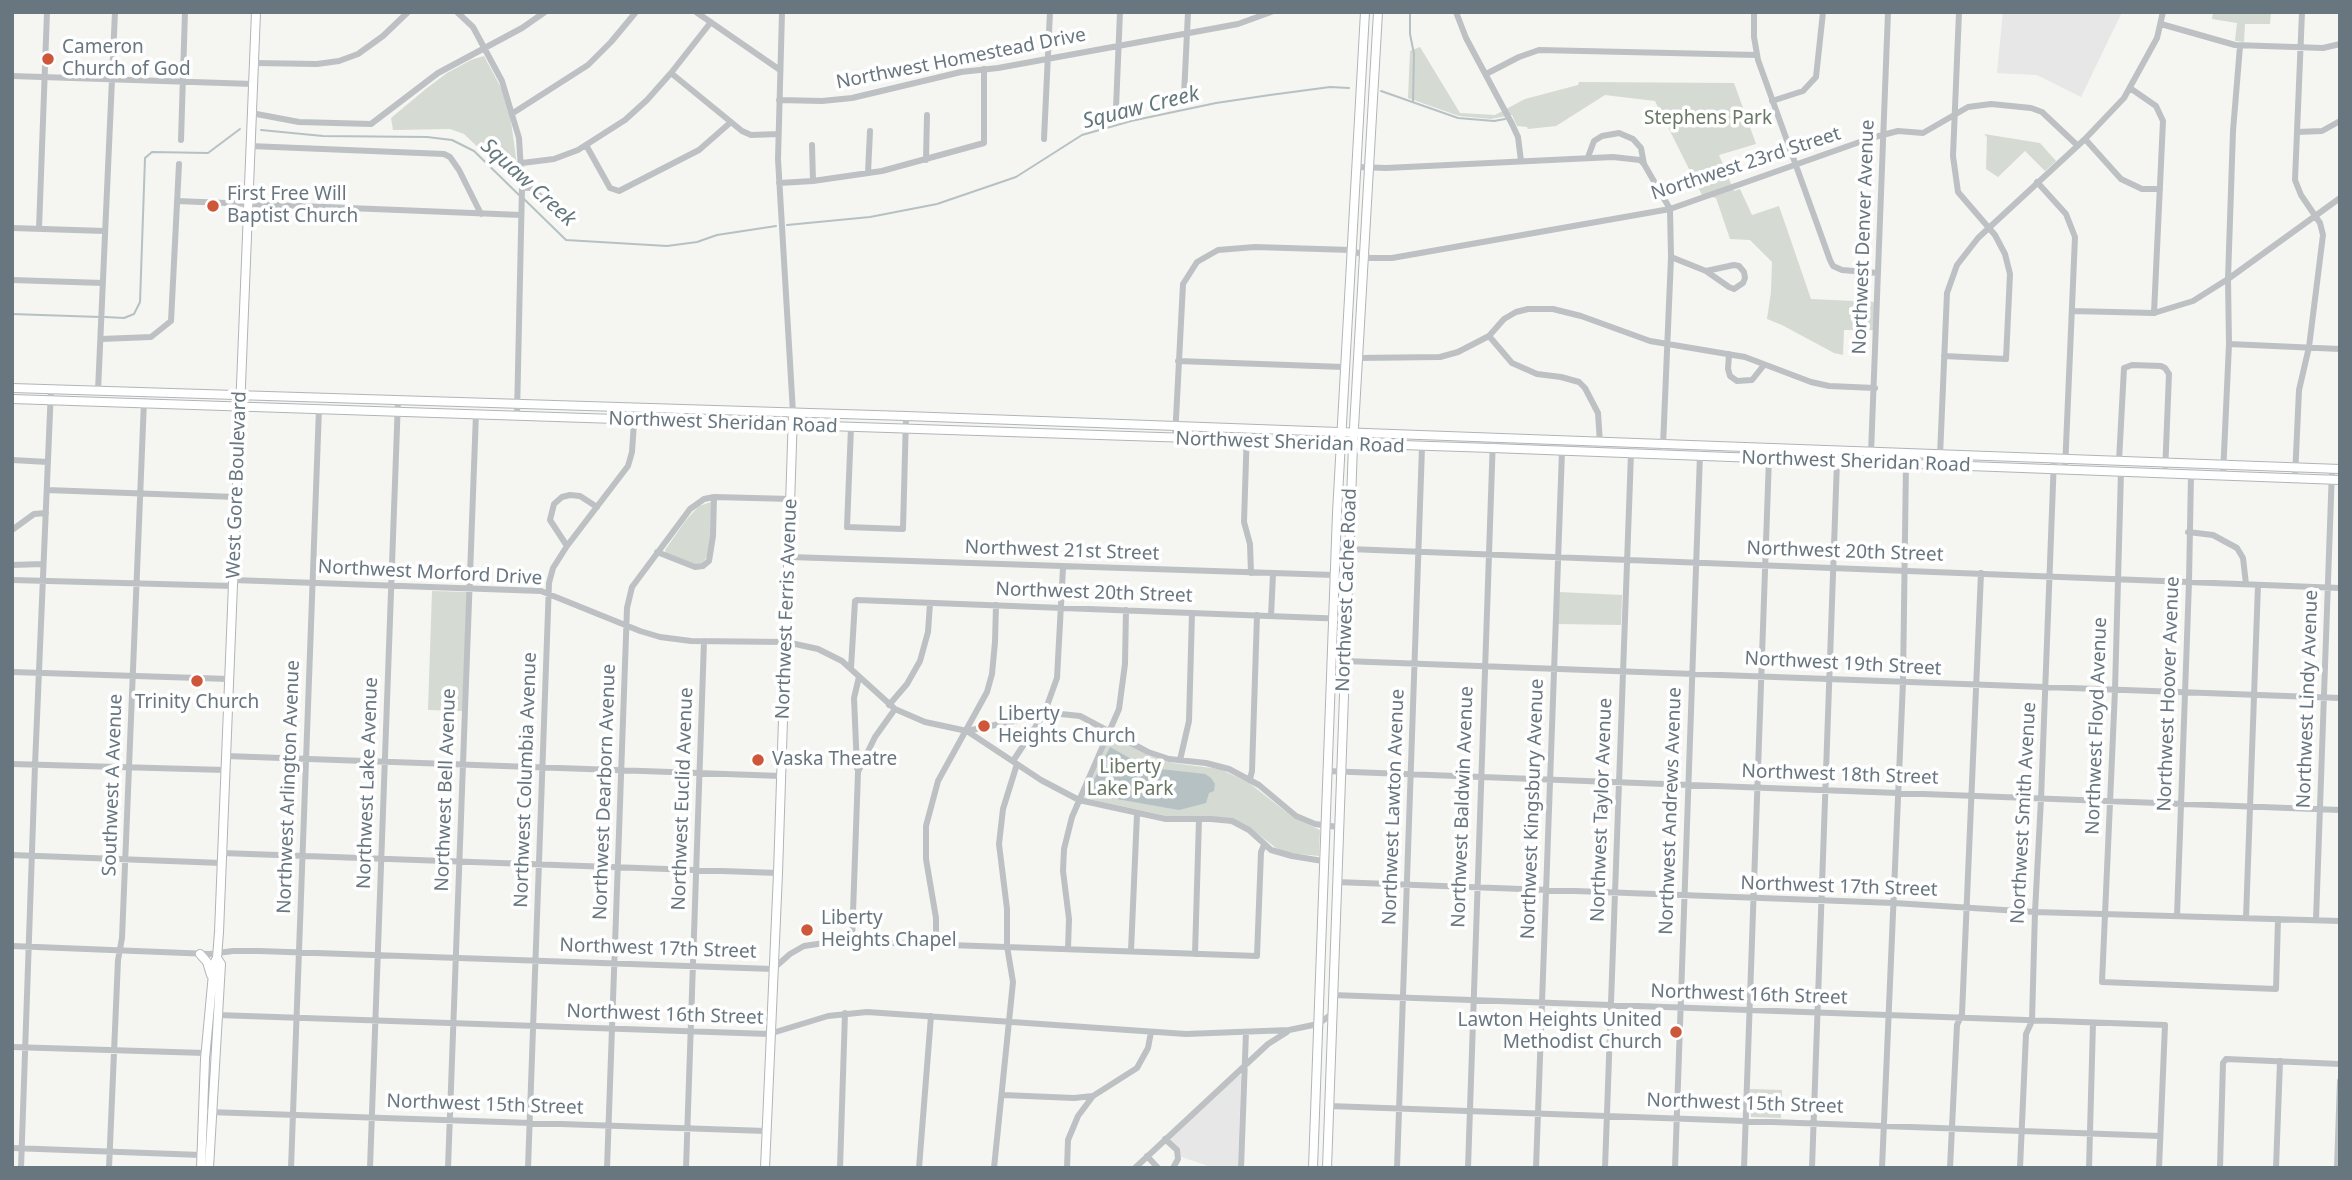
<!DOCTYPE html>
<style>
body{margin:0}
#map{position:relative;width:2352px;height:1180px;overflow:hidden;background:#f5f5f2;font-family:"Noto Sans",sans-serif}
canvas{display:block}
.frame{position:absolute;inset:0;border:14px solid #687680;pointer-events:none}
</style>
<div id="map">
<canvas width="2352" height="1180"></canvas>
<div class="frame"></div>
</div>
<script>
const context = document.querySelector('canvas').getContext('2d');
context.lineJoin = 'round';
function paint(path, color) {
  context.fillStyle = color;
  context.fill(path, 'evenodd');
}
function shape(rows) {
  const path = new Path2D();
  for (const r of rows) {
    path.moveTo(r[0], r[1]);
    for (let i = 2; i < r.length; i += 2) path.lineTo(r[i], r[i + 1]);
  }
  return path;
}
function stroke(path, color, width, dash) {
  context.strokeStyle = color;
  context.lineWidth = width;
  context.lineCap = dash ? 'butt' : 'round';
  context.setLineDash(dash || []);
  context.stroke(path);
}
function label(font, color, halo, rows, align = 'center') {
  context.font = font + ' "Noto Sans",sans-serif';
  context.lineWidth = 7;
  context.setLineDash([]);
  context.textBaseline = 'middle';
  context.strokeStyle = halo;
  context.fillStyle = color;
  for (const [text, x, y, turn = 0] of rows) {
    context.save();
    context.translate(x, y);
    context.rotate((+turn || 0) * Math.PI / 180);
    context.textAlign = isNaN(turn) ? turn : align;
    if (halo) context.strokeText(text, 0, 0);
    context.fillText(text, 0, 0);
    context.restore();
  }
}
paint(shape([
 [2003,12,2122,12,2081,97,2037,75,1997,73],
 [1238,1075,1241,1076,1238,1168,1214,1168,1179,1156,1169,1140]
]), '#e6e7e6');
paint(shape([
 [2213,12,2271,12,2270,24,2245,24,2244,42,2235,41,2237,23,2212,19],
 [1420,47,1460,113,1495,115,1525,99,1578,85,1579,82,1734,83,1756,144,1719,155,1734,191,1740,189,1752,215,1779,206,1811,299,1875,302,1875,330,1844,330,1843,355,1834,353,1782,325,1767,319,1771,292,1772,262,1750,240,1730,239,1716,198,1702,195,1655,101,1605,95,1556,126,1528,129,1527,127,1517,126,1512,115,1491,119,1459,116,1408,98,1410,51],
 [484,56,504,93,510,114,517,165,504,172,464,134,450,129,393,130,391,118,427,88,447,73,471,60],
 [1984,134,2040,143,2056,161,2045,171,2025,151,1998,177,1986,169,1987,137],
 [711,502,711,536,708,555,703,563,694,565,666,554,665,550,686,520,699,506],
 [432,591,467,592,463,711,428,710],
 [1559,592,1622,595,1621,625,1558,624],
 [1111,735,1149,756,1173,763,1220,769,1249,783,1294,818,1320,830,1319,856,1288,853,1276,848,1246,825,1235,820,1220,817,1172,817,1084,798],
 [1750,1089,1782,1090,1781,1118,1751,1117]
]), '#d5dad2');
paint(shape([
 [1110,747,1135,761,1160,769,1205,774,1211,778,1215,784,1214,791,1209,793,1206,803,1179,810,1111,798,1100,794,1090,788]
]), '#b6c1c4');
stroke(shape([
 [1410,12,1410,34,1414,54,1413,102],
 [1381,91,1458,118,1494,121,1505,119],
 [261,130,323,136,427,137,452,140,474,151,519,195],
 [523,198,566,240,667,246,697,242,717,235,776,226],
 [787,225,870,217,937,204,1016,177,1082,135,1131,121,1216,103,1270,95,1330,87,1349,88],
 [12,314,100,317],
 [105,317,124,318,134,314,140,302,145,158,152,152,208,153,240,129]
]), '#b6c1c4', 2);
const major = shape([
 [12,388,906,416,2340,469],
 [12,399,1492,448,2340,480],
 [200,954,207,962,211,975],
 [201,1168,205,1059,214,963,217,958,219,932,256,12],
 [209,1168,221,964,217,958],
 [765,1168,778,873,793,413],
 [1313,1168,1337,513,1365,12],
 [1327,1168,1353,445,1378,12]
]);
stroke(major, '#b1b5b8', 10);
stroke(shape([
 [457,12,473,27,502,81,519,138,522,187,517,415],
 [696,12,780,70],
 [782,12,778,159,793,413],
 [1456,12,1466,38,1512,124,1518,137,1521,161],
 [1754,12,1754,37,1758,60,1830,260,1833,266,1842,270,1878,273],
 [2161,24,2235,45,2323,48,2340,44],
 [254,63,317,64,339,61,358,54,383,36,408,12],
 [671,73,742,131,751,135,778,134],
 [1486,74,1519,57,1539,50,1757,55],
 [12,76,253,84],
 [2130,88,2156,106,2163,121,2154,313],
 [1184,95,1188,12],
 [779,100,822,101,852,98,961,72,998,68,1238,24,1271,12],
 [1772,101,1803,91,1816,77,1823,12],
 [1116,108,1120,12],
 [251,113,299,122,371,124,438,73,522,28,545,12],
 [513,113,588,65,611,42,636,12],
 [2297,132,2322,131,2340,121],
 [1044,139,1050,12],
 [2085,139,2121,179,2142,189,2160,189],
 [181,140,185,12],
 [586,145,610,188,619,191,699,150,731,122],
 [812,145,813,181],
 [250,146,444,154,450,157,459,170,481,214],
 [1588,157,1594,141,1602,136,1619,133,1633,139,1641,148,1644,164,1670,209,1671,257,1663,446],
 [926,160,927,115],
 [522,163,554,159,578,150,625,120,647,100,671,73,711,22],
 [1357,167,1386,168,1613,157,1640,160,1644,164],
 [868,173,870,131],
 [2037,182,2066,214,2075,237,2065,469],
 [779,183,813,181,882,171,984,143,984,69],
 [522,187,531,188,549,204],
 [177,201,521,215],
 [12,228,105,231],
 [39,229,47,12],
 [1671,257,1706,271],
 [1734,265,1739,266,1744,272,1745,278,1743,283,1734,289,1729,287,1706,271,1734,265],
 [12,280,103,283],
 [2072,311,2154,313,2193,301,2228,279,2340,198],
 [1489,336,1512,363,1537,374,1561,377,1579,382,1585,388,1598,413,1600,443],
 [101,339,151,337,171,321,179,164],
 [2229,344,2340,349],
 [1729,354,1728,369,1730,376,1737,381,1752,380,1764,365],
 [1944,356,2006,359,2010,274,2005,254,1995,235,1958,192,1953,156,1959,12],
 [1357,358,1440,357,1458,352,1489,336,1504,319,1516,312,1528,309,1553,309,1581,316,1650,341,1745,357,1811,382,1829,386,1875,388],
 [1178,361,1343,367],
 [98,391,115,12],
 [851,427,847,527,903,529,906,416],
 [1247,429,1244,522,1250,544,1251,573],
 [1175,438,1183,284,1197,262,1218,250,1255,247,1351,250,1370,258,1392,258,1670,209,1871,138,1898,131,1923,133,1968,107,1991,104,2031,108,2042,112,2077,145],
 [1871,453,1888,12],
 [1940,456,1947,293,1957,265,1978,238,2085,139,2124,98,2157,38,2163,12],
 [12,460,48,462],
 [2119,461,2124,368,2132,365,2161,366,2165,368,2169,374,2165,473],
 [2121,471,2115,690,2102,982,2276,989,2278,919],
 [2223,475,2229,344,2228,279,2233,131,2240,46],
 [2295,477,2299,390,2309,347,2323,235,2320,223,2301,195,2295,180,2302,12],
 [47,490,236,497],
 [12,530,34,514,46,513],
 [2188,532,2213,535,2237,548,2243,558,2246,584],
 [567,546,550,520,554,504,562,497,570,495,580,496,597,507],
 [1335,548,1340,549,1348,565],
 [1349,549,2340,588],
 [657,552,695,567,703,566,709,561,713,536,714,497],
 [790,557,1334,575],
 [12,565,43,564],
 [12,580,233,586],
 [233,580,541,591,640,631,660,637,691,641,786,642,818,649,842,661,895,709,925,722,967,731,1051,713,1080,716,1148,752,1169,759,1206,763,1229,769,1259,785,1296,816,1315,824,1338,827],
 [1271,616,1273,574],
 [1344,661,2340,698],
 [851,668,855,601,857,600,1346,619],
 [12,672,229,679],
 [889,705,907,684,920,661,928,632,930,603],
 [967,731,1041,780,1079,800,1166,819,1211,819,1232,821,1249,830,1271,850,1292,856,1323,861],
 [226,756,781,776],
 [1180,760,1189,721,1192,613],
 [1013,761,1044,714,1057,678,1063,568],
 [12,764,225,770],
 [857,768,854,698,859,677],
 [1326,771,2340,810],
 [1250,779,1252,771,1257,615],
 [222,853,778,873],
 [12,855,222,863],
 [1336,882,1894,903,2035,912,2340,921],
 [2177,916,2189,582,2191,474],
 [2246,918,2258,585],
 [2316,920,2332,469],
 [852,941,858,772,875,737,895,709],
 [936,944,936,918,926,859,926,826,938,781,987,692,992,674,995,642,996,605],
 [12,946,210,954,233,951,259,951,773,969,790,954,804,946,838,941,1257,956,1261,852,1264,845],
 [1068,949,1069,919,1063,871,1064,849,1072,817,1119,709,1125,664,1126,610],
 [1131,951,1137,814],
 [1195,954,1199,819],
 [1332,995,2165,1025,2159,1168],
 [217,1015,769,1034,828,1016,867,1012,1186,1034,1289,1030,1318,1024,1332,1014],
 [12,1047,205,1053],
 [1003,1095,1074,1098,1093,1096],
 [1329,1106,2160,1136],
 [208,1112,766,1131],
 [1165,1139,1177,1150,1178,1159,1173,1168],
 [12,1148,201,1155],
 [1147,1156,1158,1168],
 [21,1168,35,765,51,389],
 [109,1168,118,960,122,938,144,401],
 [291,1168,319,408],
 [370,1168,398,400],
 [448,1168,476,413],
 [528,1168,549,583,553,568,567,546,628,466,632,452,635,408],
 [607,1168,627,608,632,587,690,509,704,499,714,497,791,499],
 [686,1168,704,641],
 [840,1168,845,1013],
 [919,1168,931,1016],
 [994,1168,1013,982,1007,946,1007,909,999,844,1003,809,1017,764],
 [1067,1168,1068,1140,1078,1116,1093,1096,1137,1068,1148,1048,1151,1032],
 [1135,1168,1268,1044,1287,1032],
 [1241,1168,1246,1032],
 [1397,1168,1422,447],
 [1468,1168,1493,437],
 [1536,1168,1562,451],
 [1605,1168,1631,453],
 [1675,1168,1700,454],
 [1744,1168,1769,457],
 [1812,1168,1837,461],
 [1882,1168,1903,682,1906,463],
 [1950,1168,1957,1025,1962,1014,1981,573],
 [2020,1168,2026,1034,2032,1021,2035,912,2041,799,2054,458],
 [2089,1168,2093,1023],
 [2220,1168,2223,1063,2226,1059,2340,1064],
 [2276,1168,2280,1061],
 [2337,1168,2340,1081]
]), '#bdc1c4', 6);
stroke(major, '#fff', 8);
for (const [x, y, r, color] of [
 [48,59,7,"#ce5639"],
 [213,206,7,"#ce5639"],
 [197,681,7,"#ce5639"],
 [984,726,7,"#ce5639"],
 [758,760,7,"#ce5639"],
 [807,930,7,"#ce5639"],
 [1676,1032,7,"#ce5639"]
]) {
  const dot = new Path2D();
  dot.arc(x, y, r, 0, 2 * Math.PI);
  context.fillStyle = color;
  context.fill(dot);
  stroke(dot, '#fff', 2.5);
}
label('19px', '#687680', '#fff', [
 ["Cameron",62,48],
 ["Church of God",62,70],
 ["First Free Will",227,195],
 ["Baptist Church",227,217],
 ["Trinity Church",197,703,"center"],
 ["Liberty",998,715],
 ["Heights Church",998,737],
 ["Vaska Theatre",772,760],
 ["Liberty",821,919],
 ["Heights Chapel",821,941],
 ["Lawton Heights United",1662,1021,"right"],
 ["Methodist Church",1662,1043,"right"]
], 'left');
label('19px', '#687680', '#fff', [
 ["Northwest Homestead Drive",961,59,-11],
 ["Northwest 23rd Street",1746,164,-18],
 ["Northwest Denver Avenue",1864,237,-88],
 ["Northwest Sheridan Road",723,423,2],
 ["Northwest Sheridan Road",1290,443,2],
 ["Northwest Sheridan Road",1856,462,2],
 ["West Gore Boulevard",237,485,-88],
 ["Northwest 21st Street",1062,551,2],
 ["Northwest 20th Street",1845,552,2],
 ["Northwest Morford Drive",430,573,3],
 ["Northwest Cache Road",1347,590,-88],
 ["Northwest 20th Street",1094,593,2],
 ["Northwest Ferris Avenue",787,609,-88],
 ["Northwest 19th Street",1843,664,3],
 ["Northwest Hoover Avenue",2169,694,-88],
 ["Northwest Lindy Avenue",2308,699,-88],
 ["Northwest Floyd Avenue",2097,726,-88],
 ["Northwest 18th Street",1840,775,2],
 ["Northwest Columbia Avenue",526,780,-88],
 ["Northwest Lake Avenue",368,783,-88],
 ["Southwest A Avenue",113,785,-88],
 ["Northwest Arlington Avenue",289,787,-88],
 ["Northwest Bell Avenue",446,790,-88],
 ["Northwest Dearborn Avenue",605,792,-88],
 ["Northwest Euclid Avenue",683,799,-88],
 ["Northwest Lawton Avenue",1394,807,-88],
 ["Northwest Baldwin Avenue",1463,807,-88],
 ["Northwest Kingsbury Avenue",1533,809,-88],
 ["Northwest Taylor Avenue",1602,810,-88],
 ["Northwest Andrews Avenue",1671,811,-88],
 ["Northwest Smith Avenue",2024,813,-87],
 ["Northwest 17th Street",1839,887,2],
 ["Northwest 17th Street",658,949,2],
 ["Northwest 16th Street",1749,995,2],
 ["Northwest 16th Street",665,1015,2],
 ["Northwest 15th Street",1745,1104,2],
 ["Northwest 15th Street",485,1105,2]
]);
label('19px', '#6a7866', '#fff', [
 ["Stephens Park",1708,119],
 ["Liberty",1130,768],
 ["Lake Park",1130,790]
]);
label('italic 21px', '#63777c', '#fff', [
 ["Squaw Creek",1141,108,-14],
 ["Squaw Creek",528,183,42]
]);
</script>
